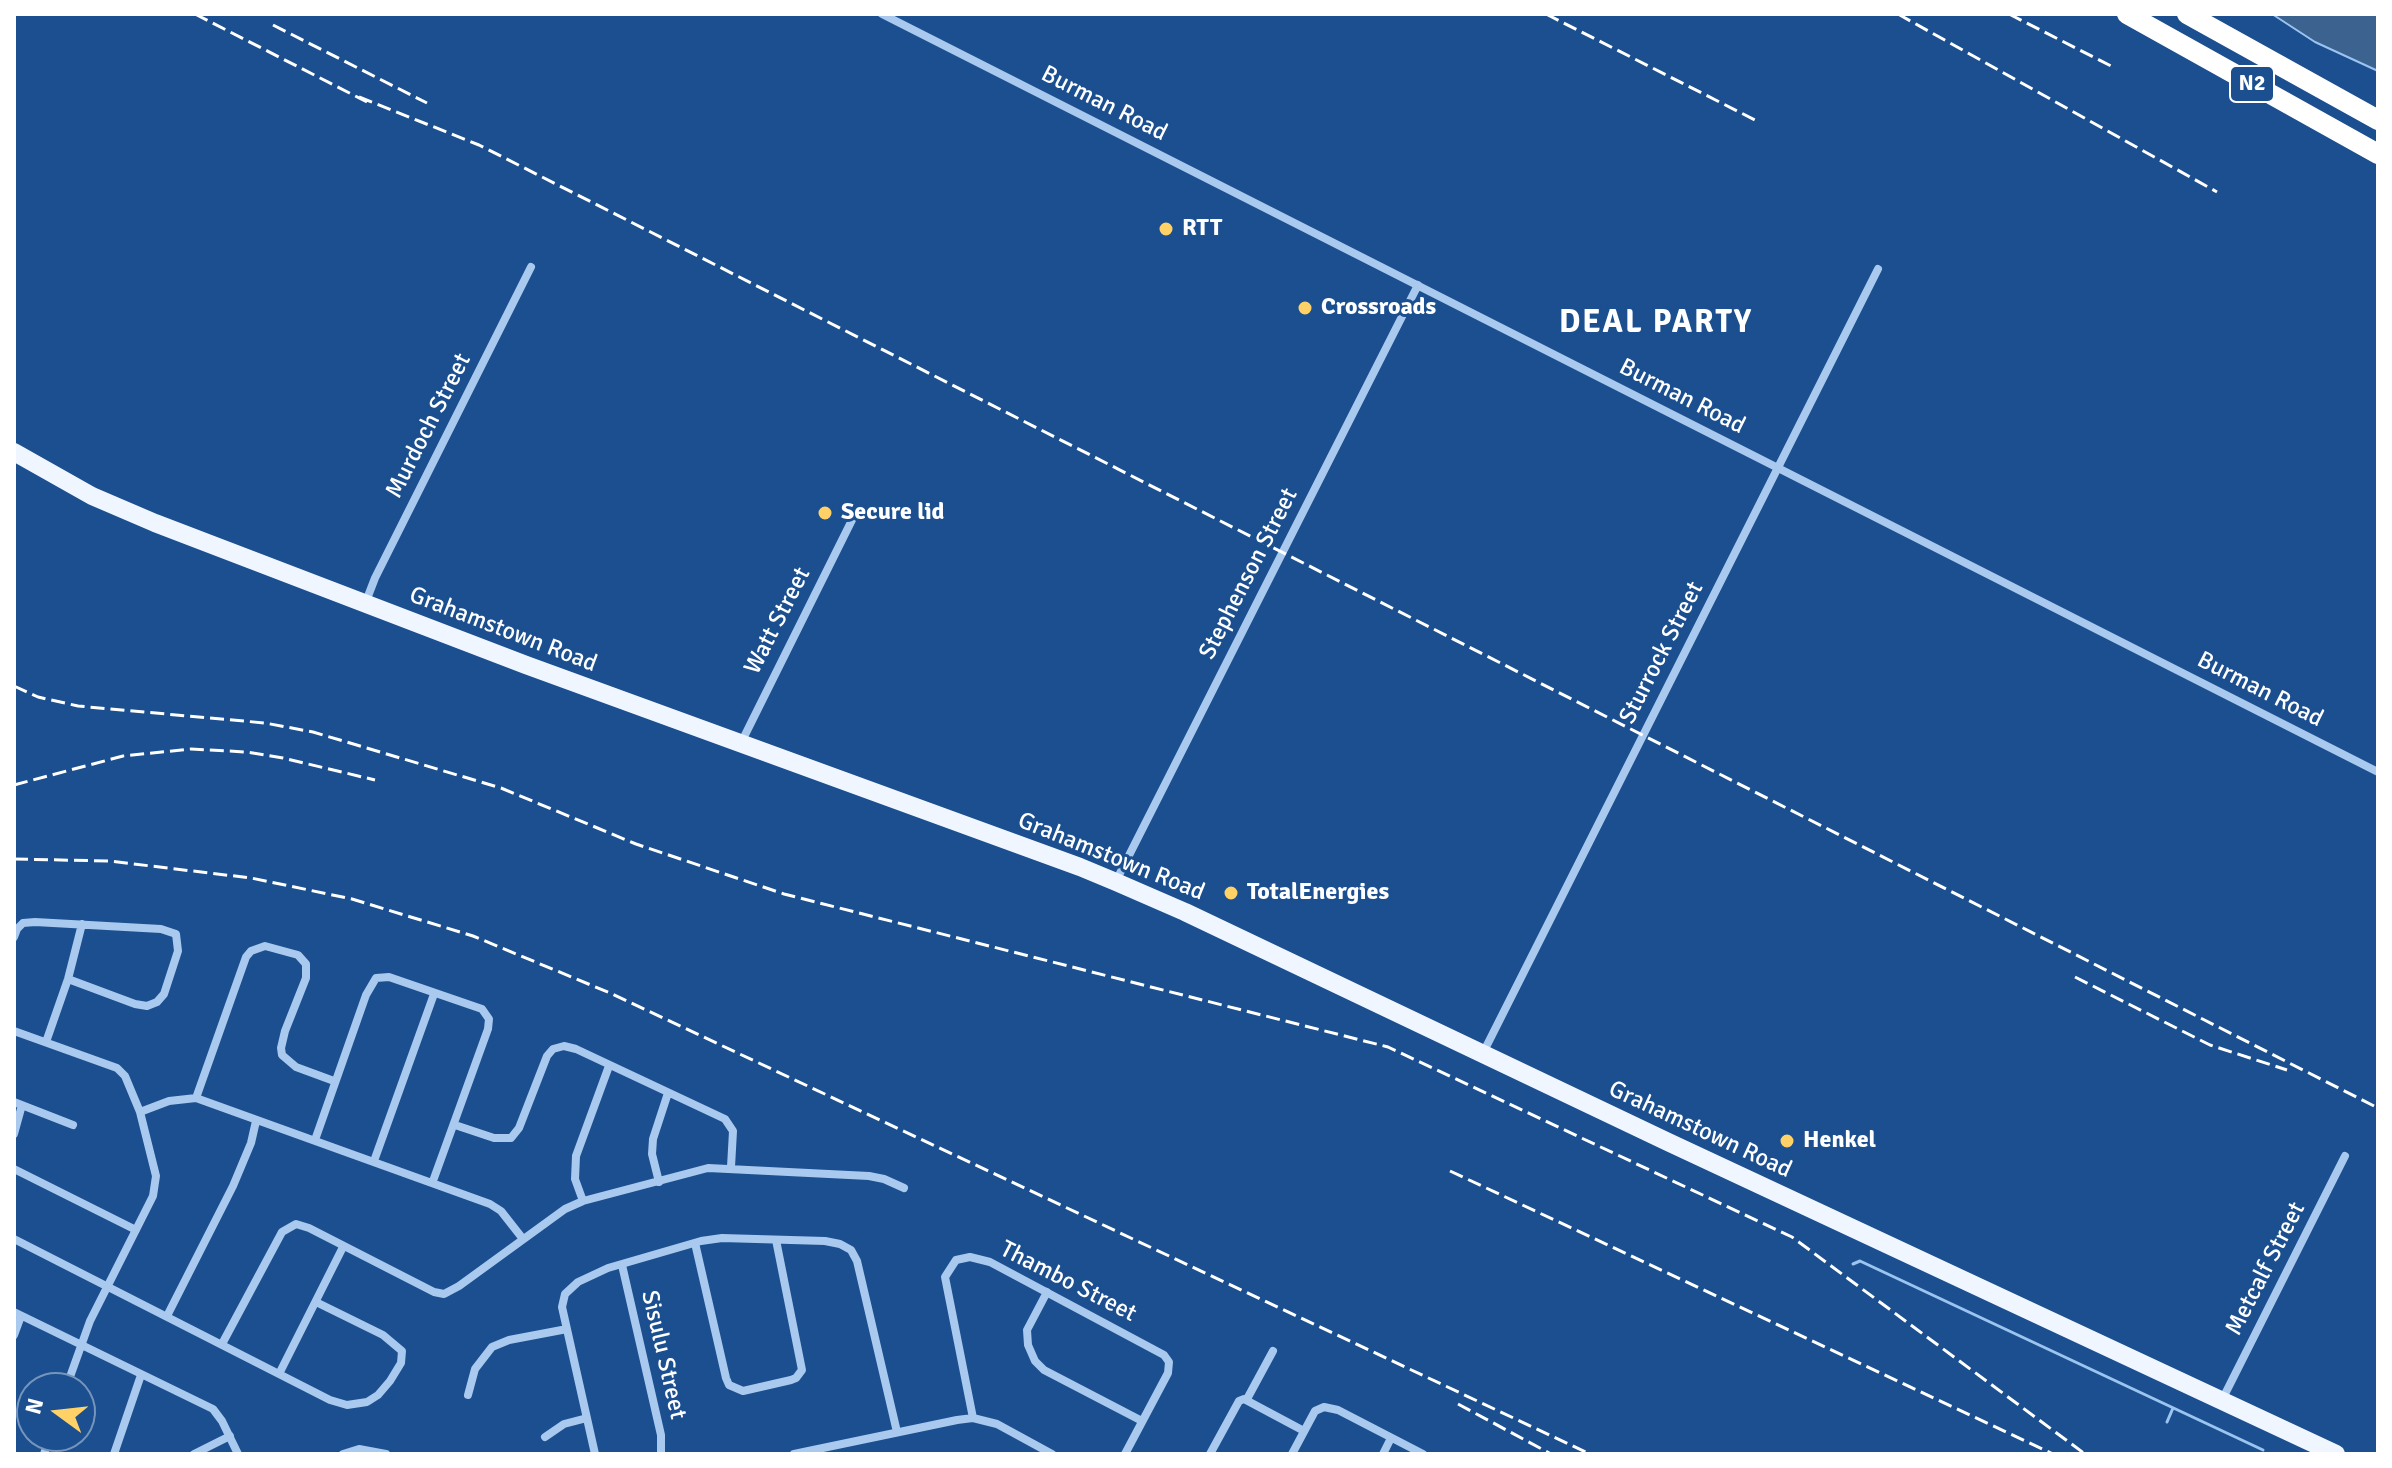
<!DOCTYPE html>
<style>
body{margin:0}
#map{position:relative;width:2392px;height:1468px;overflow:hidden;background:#1b4f8f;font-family:Signika,sans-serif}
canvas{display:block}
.frame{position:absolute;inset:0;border:16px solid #fff;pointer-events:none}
.north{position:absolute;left:16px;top:1372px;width:80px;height:80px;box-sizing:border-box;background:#1b4f8f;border:2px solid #7695bc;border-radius:50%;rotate:285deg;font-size:22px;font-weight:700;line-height:32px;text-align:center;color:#fff}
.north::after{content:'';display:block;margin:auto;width:28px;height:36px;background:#ffd166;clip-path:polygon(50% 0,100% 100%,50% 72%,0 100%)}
</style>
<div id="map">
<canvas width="2392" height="1468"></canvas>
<div class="frame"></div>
<div class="north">N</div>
</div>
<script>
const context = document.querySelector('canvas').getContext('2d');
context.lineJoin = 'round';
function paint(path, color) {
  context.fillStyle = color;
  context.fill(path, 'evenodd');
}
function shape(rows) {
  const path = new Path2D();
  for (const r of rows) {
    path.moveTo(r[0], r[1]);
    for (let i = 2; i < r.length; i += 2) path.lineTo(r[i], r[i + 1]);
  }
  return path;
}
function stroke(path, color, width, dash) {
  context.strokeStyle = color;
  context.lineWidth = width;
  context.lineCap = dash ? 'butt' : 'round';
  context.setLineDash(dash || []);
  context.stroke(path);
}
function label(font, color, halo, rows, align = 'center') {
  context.font = font + ' Signika,sans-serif';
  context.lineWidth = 6;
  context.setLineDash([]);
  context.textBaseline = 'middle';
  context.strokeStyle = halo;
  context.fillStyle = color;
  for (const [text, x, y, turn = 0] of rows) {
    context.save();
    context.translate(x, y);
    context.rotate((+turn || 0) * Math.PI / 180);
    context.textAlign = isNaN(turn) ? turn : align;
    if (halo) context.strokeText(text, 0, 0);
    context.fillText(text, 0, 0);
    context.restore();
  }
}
const water = shape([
 [2272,14,2378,14,2378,71,2315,42,2272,14]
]);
paint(water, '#3c6290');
stroke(water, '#9cc4f0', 2);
stroke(shape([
 [1853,1264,1860,1261,2263,1450],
 [2167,1422,2173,1408]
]), '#9cc4f0', 3);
stroke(shape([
 [882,14,2378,772],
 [365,604,375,578,531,267],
 [741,743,853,518],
 [1116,881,1418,285],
 [14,937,17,929,23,923,35,922,161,929,176,934,178,951,164,994,157,1002,147,1006,135,1004,68,979],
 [14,1031,117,1068,125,1076,140,1112,156,1176,153,1196,90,1321,66,1388],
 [46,1042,68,979,82,924],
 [1483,1053,1878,269],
 [196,1098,246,957,251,951,265,946,298,955,306,964,306,978,285,1031,281,1048,282,1055,296,1067,334,1081],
 [14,1102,73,1125],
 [140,1112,169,1101,196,1098,490,1204,501,1211,523,1239],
 [455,1125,494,1138,511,1138,519,1128,547,1056,553,1049,564,1046,576,1049,725,1119,733,1131,731,1167],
 [14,1134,22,1105],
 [315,1140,366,995,376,978,389,977,482,1009,489,1019,488,1029,433,1181],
 [374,1161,434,994],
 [14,1169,136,1230],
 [659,1182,652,1154,653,1139,668,1093],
 [583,1201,575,1179,576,1156,609,1066],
 [14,1239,330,1400,347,1405,367,1402,378,1395,390,1381,401,1363,402,1351,383,1335,316,1302],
 [695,1243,726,1378,729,1385,743,1391,791,1380,796,1378,802,1370,776,1240],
 [622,1265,661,1435,661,1454],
 [1047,1292,1027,1330,1028,1345,1035,1361,1044,1370,1142,1421],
 [14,1312,213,1409,222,1421,238,1454],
 [167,1316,233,1186,251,1143,256,1121],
 [14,1335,21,1316],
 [222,1344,282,1232,296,1224,309,1228,434,1292,444,1294,459,1286,565,1209,583,1201,708,1168,869,1176,884,1179,904,1188],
 [279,1374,343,1247],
 [468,1395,475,1369,492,1347,509,1340,567,1329],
 [1247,1399,1273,1351],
 [2222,1400,2345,1156],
 [973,1418,945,1277,956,1260,970,1257,990,1262,1164,1355,1169,1362,1168,1373,1125,1454],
 [545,1437,564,1424,587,1418],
 [44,1454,50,1436],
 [114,1454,141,1375],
 [194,1454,230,1436],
 [343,1454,359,1449,386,1454],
 [595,1454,562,1307,565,1294,578,1282,608,1268,701,1241,722,1238,825,1241,840,1244,851,1250,857,1261,897,1432],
 [794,1454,957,1420,973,1418,997,1424,1052,1454],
 [1210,1454,1239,1401,1244,1399,1304,1431],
 [1292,1454,1315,1411,1324,1407,1338,1410,1423,1454],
 [1383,1454,1391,1438]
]), '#a9c9ee', 8);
stroke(shape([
 [14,452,92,496,155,523,526,665,1080,867,1116,882,1185,912,1668,1142,2336,1454]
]), '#f0f6ff', 18);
stroke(shape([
 [2127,14,2378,154],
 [2187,14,2378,120]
]), '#fff', 20);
stroke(shape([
 [195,14,367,102],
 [1546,14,1755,120],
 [1898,14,2217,192],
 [2009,14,2111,66],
 [273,25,427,103],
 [359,97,479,145,2378,1108],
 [14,686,38,697,78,706,265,723,313,732,501,788,636,844,784,894,1388,1047,1792,1237,2085,1454],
 [14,785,123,756,191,749,246,752,283,758,375,780],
 [14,859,109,861,251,878,352,899,473,936,610,993,1590,1454],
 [2075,977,2210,1045,2287,1070],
 [1450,1171,2053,1454],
 [1458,1404,1551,1454]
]), '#fff', 3, [14, 6]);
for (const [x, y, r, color] of [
 [1166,229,8,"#ffd166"],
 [1305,308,8,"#ffd166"],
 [825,513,8,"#ffd166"],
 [1231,893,8,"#ffd166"],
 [1787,1141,8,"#ffd166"]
]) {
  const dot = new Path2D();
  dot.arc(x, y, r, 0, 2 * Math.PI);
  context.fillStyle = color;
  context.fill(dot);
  stroke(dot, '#1b4f8f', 3);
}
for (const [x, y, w] of [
 [2252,84,44]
]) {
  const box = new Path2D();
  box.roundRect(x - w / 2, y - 18, w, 36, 6);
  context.fillStyle = '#1b4f8f';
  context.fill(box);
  stroke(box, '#fff', 2);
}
label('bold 22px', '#fff', null, [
 ["N2",2252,84]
]);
label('24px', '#fff', '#1b4f8f', [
 ["Burman Road",1104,104,27],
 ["Burman Road",1682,397,27],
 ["Murdoch Street",429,426,-63],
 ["Stephenson Street",1249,574,-63],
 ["Watt Street",778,621,-63],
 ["Grahamstown Road",503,630,21],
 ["Sturrock Street",1662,653,-63],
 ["Burman Road",2260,690,27],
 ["Grahamstown Road",1111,857,22],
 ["Grahamstown Road",1700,1130,25],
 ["Metcalf Street",2266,1269,-63],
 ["Thambo Street",1068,1282,27],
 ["Sisulu Street",663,1355,77]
]);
label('bold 24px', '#fff', '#1b4f8f', [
 ["RTT",1182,229],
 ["Crossroads",1321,308],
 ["Secure lid",841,513],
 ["TotalEnergies",1247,893],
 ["Henkel",1803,1141]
], 'left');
context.letterSpacing = '2px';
label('bold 32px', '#fff', '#1b4f8f', [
 ["DEAL PARTY",1656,324]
]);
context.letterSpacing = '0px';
</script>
